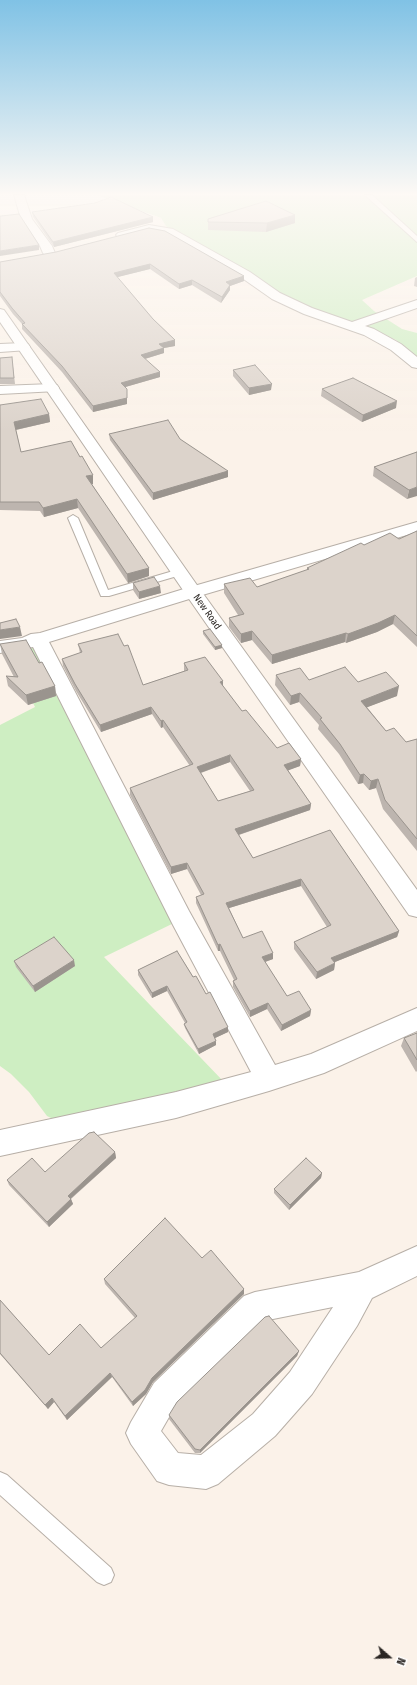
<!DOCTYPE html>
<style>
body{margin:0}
#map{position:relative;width:417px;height:1685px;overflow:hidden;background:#fbf2e9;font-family:"Fira Sans Condensed",sans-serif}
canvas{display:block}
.north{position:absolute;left:369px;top:1637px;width:40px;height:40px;-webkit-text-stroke:3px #fff;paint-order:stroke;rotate:110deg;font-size:11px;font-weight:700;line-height:16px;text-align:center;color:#2a2623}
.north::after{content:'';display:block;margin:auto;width:14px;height:18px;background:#2a2623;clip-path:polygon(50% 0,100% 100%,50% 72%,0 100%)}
</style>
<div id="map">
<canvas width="417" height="1685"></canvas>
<div class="north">N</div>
</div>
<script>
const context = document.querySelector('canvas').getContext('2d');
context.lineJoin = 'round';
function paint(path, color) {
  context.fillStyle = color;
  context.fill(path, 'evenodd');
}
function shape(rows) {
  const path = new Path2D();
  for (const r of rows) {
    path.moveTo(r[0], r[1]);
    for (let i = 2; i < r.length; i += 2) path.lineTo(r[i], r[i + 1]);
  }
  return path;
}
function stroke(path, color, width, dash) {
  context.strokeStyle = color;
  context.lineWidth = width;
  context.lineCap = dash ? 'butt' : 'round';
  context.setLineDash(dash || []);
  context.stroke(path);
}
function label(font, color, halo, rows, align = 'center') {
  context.font = font + ' "Fira Sans Condensed",sans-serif';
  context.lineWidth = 4;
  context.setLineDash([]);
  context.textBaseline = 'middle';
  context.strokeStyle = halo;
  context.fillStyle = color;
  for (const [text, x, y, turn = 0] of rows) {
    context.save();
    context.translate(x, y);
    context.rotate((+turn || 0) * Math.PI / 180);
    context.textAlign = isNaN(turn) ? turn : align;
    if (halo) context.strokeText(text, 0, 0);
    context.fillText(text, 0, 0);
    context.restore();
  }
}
paint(shape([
 [98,195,417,195,417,276,362,300,374,311,402,329,417,333,417,359,396,340,375,331,308,308,282,295,166,226,161,218],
 [32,646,36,648,176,922,104,957,224,1082,55,1120,47,1116,29,1092,11,1074,0,1066,0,725,35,707,7,651]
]), '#ceeec2');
const service = shape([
 [365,195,372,195,417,236,417,242,365,195],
 [73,515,78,518,108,590,180,569,185,572,184,574,109,596,101,596,68,518,73,515],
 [0,1472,7,1475,111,1568,114,1575,111,1582,104,1585,97,1582,0,1495,0,1472]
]);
const minor = shape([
 [14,195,24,195,32,219,52,246,55,253,53,255,45,255,43,253,40,246,21,219,14,195],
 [149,225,173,229,250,272,280,293,312,308,352,322,417,300,417,308,365,326,374,329,401,344,417,357,417,368,412,367,391,350,364,335,304,314,272,299,242,278,166,234,149,231,122,238,118,237,116,235,118,233,149,225],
 [23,343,28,344,30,347,28,350,0,352,0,344,23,343],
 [52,384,57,385,59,388,57,391,0,394,0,386,52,384],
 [417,522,417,532,199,596,49,642,189,911,275,1065,311,1054,417,1008,417,1031,324,1073,269,1091,176,1118,0,1156,0,1130,176,1092,251,1072,173,925,33,647,0,653,0,641,22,638,31,634,40,633,187,588,417,522],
 [417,1246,417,1276,372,1298,357,1326,312,1394,275,1436,218,1484,206,1489,169,1485,157,1481,131,1444,126,1433,131,1422,154,1383,244,1296,255,1292,359,1272,417,1246],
 [333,1307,290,1372,253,1414,201,1455,178,1453,161,1431,176,1405,263,1321,333,1307]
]);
const tertiary = shape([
 [0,309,4,310,199,588,417,890,417,917,409,915,187,596,0,322,0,309]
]);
stroke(service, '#b7afa7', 2);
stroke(minor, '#b7afa7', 2);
stroke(tertiary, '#b7afa7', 2);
paint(service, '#fff');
paint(minor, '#fff');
paint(tertiary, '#fff');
paint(shape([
 [32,212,153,217,153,222,54,247,33,217],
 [208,219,295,223,266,232,208,230],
 [149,228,244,281,230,286,230,290,221,303,192,285,179,289,150,269,117,277,153,319,175,340,175,346,164,348,164,353,145,359,160,372,160,377,125,387,127,389,127,404,93,412,62,372,22,329,22,324,13,314,0,296,0,262,56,252],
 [417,277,417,287,414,286,415,278],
 [12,357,15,384,0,384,0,358],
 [233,370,271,390,249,395,233,376],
 [322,389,396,408,362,422,321,396],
 [0,405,49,414,50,422,16,430,21,452,93,484,92,484,149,576,128,583,78,508,44,517,40,511,0,510],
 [109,434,228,471,228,477,153,500,110,440],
 [417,452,407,499,373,476,374,467],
 [417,531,417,647,393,624,377,632,346,643,345,642,272,664,252,640,241,643,229,627,229,618,238,615,224,593,224,584,257,587,307,570,307,568,364,545,399,539],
 [133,583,161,593,139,599,133,590],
 [203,631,222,648,215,650,203,634],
 [0,644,39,663,55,686,56,696,28,705,8,686,6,676,14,677,2,654],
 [78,644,143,685,184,671,184,663,223,687,242,711,277,748,301,759,300,766,288,770,311,804,310,810,239,835,253,858,330,830,399,931,397,937,335,962,335,963,334,970,316,979,294,949,294,942,327,927,301,886,229,908,243,938,273,959,265,962,287,996,311,1010,310,1016,281,1031,267,1009,250,1017,233,987,233,981,234,980,220,951,218,951,196,903,196,897,201,895,187,869,171,874,130,795,130,788,190,766,163,727,161,728,152,714,101,732,76,691,63,666,62,659,80,653],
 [230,762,250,791,218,801,201,773],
 [276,675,309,680,358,682,397,696,367,707,386,731,406,742,417,739,417,851,383,809,376,788,369,790,363,783,358,784,339,754,318,729,319,725,299,702,290,705,275,685],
 [177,951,228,1032,215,1038,216,1045,199,1054,185,1028,184,1024,185,1023,167,991,152,998,138,975,138,970],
 [14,961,75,966,35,992,16,967],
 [417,1033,417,1071,416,1072,401,1046,404,1038],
 [115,1152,116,1158,71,1199,73,1204,49,1227,9,1185,7,1180,45,1172],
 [322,1173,321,1178,289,1210,274,1193,274,1189],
 [202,1258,244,1294,153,1382,146,1394,133,1406,112,1377,67,1420,54,1402,48,1409,0,1354,0,1300,49,1355,101,1348,135,1318,105,1284,104,1279],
 [299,1351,297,1356,200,1453,195,1453,169,1419,169,1415]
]), '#bdb5af');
paint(shape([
 [295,215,295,223,266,232,267,223],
 [153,217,153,222,54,247,53,242],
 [39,245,39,250,0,256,0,251],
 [150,264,150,269,114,278,114,273],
 [244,276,244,281,230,286,230,290,221,303,222,297,226,282],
 [192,280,192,285,179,289,179,284],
 [175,340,175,346,164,348,164,353,141,360,141,355,159,344],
 [160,372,160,377,122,388,121,383],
 [272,384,271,390,249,395,249,388],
 [127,389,127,404,93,412,93,406],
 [397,401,396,408,362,422,363,415],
 [49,414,50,422,15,430,14,422],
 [228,471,228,477,153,500,153,493],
 [93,475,93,484,87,485,86,476],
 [417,487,417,496,407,499,409,490],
 [77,499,78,508,44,517,43,508],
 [149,568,149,576,128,583,127,574],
 [160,586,161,593,139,599,139,592],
 [395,615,393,624,377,632,346,643,348,634],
 [20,627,22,636,0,639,0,630],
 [252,631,252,640,241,643,241,634],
 [346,633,345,642,272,664,272,655],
 [222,645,222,648,215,650,215,647],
 [223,681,223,688,220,682],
 [55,686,56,696,28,705,26,695],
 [399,686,397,696,360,710,361,701],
 [300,693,299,702,290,705,291,696],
 [151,707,152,714,101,732,100,725],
 [163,720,163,727,161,728,161,721],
 [230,755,230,762,197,774,197,767],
 [301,759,300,766,284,772,284,765],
 [364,774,363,783,358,784,360,775],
 [378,779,376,788,369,790,371,781],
 [311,804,310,810,235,836,235,829],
 [187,863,187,869,171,874,171,867],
 [301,879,301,886,226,909,226,903],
 [399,931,397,937,330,964,331,958],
 [220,944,220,951,218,951,218,945],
 [273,953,273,959,262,963,262,957],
 [74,960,75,966,35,992,33,986],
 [335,963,334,970,316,979,317,972],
 [167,986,167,991,152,998,152,993],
 [268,1003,267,1009,250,1017,250,1011],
 [311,1010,310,1016,281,1031,282,1025],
 [228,1027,228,1032,213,1039,213,1034],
 [216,1041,216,1045,199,1054,198,1049],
 [115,1152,116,1158,69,1200,68,1196],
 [322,1173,321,1178,289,1210,290,1205],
 [71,1199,73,1204,49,1227,47,1222],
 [244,1289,244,1294,153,1382,146,1394,133,1406,132,1402,152,1378],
 [299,1351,297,1356,200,1453,200,1450],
 [110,1373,112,1377,67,1420,65,1416],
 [52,1398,54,1402,48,1409,45,1405]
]), '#9a948e');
const building = shape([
 [111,197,153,217,53,242,32,212,95,203,111,197],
 [266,201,295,215,267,223,208,222,208,219,266,201],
 [19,214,39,245,0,251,0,216,1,216,19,214],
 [149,228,165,231,244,276,226,282,230,285,222,297,192,280,179,284,150,264,114,273,153,319,175,340,159,344,164,348,141,355,160,372,121,383,127,389,127,398,93,406,62,366,22,324,25,323,12,308,0,292,0,262,56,252,149,228],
 [12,357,14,378,0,378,0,358,12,357],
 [255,365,272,384,249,388,233,370,255,365],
 [353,378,397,401,363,415,322,389,353,378],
 [41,399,49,414,14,422,21,452,71,441,80,457,82,456,93,475,86,476,149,568,127,574,77,499,43,508,39,502,0,502,0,405,41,399],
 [168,420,180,439,228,471,153,493,109,434,168,420],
 [417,452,417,487,409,490,374,467,417,452],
 [417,531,417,636,395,615,378,623,348,634,346,633,272,655,252,631,241,634,229,618,244,614,224,584,250,578,257,587,309,569,307,568,361,543,364,545,390,533,399,539,417,531],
 [154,577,160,586,139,592,133,583,154,577],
 [16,619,20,627,0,630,0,623,16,619],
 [210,629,222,645,215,647,203,631,210,629],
 [118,634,124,646,128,645,143,685,188,670,184,663,205,657,223,681,220,682,242,711,246,710,277,748,289,743,301,759,284,765,311,804,235,829,253,858,330,830,399,931,331,958,335,963,317,972,294,942,331,925,301,879,226,903,243,938,262,931,273,953,262,957,287,996,299,991,311,1010,282,1025,268,1003,250,1011,233,981,237,979,220,944,218,945,196,897,204,894,187,863,171,867,130,788,193,764,163,720,161,721,151,707,100,725,75,684,62,659,82,652,78,644,118,634],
 [230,755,254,790,218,801,197,767,230,755],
 [26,640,39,663,42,662,55,686,26,695,6,676,18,677,0,644,26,640],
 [345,667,358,682,386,672,399,686,361,701,386,731,394,728,406,742,417,739,417,839,385,800,378,779,371,781,364,774,360,775,340,744,320,719,322,718,300,693,291,696,276,675,300,668,309,680,345,667],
 [54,937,74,960,33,986,14,961,54,937],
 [177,951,193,977,196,976,206,994,210,992,228,1027,213,1034,216,1041,198,1049,184,1024,187,1022,167,986,152,993,138,970,177,951],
 [417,1033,417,1060,404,1038,417,1033],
 [94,1132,115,1152,68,1196,71,1199,47,1222,7,1180,32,1158,45,1172,89,1133,94,1132],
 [306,1158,322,1173,290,1205,274,1189,306,1158],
 [165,1218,202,1258,211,1250,244,1289,152,1378,145,1390,132,1402,110,1373,65,1416,52,1398,45,1405,0,1353,0,1300,49,1355,80,1324,101,1348,137,1316,104,1279,165,1218],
 [269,1316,299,1351,200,1450,195,1449,169,1415,177,1402,265,1317,269,1316]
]);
paint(building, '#dcd3cb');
stroke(building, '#9a948e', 1);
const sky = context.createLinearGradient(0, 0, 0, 431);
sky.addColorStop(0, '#80c2e5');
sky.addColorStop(0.45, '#fdf9f5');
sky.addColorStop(1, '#fdf9f500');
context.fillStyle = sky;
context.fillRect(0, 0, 417, 431);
label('10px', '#2a2623', '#fff', [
 ["New Road",207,612,55]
]);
</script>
